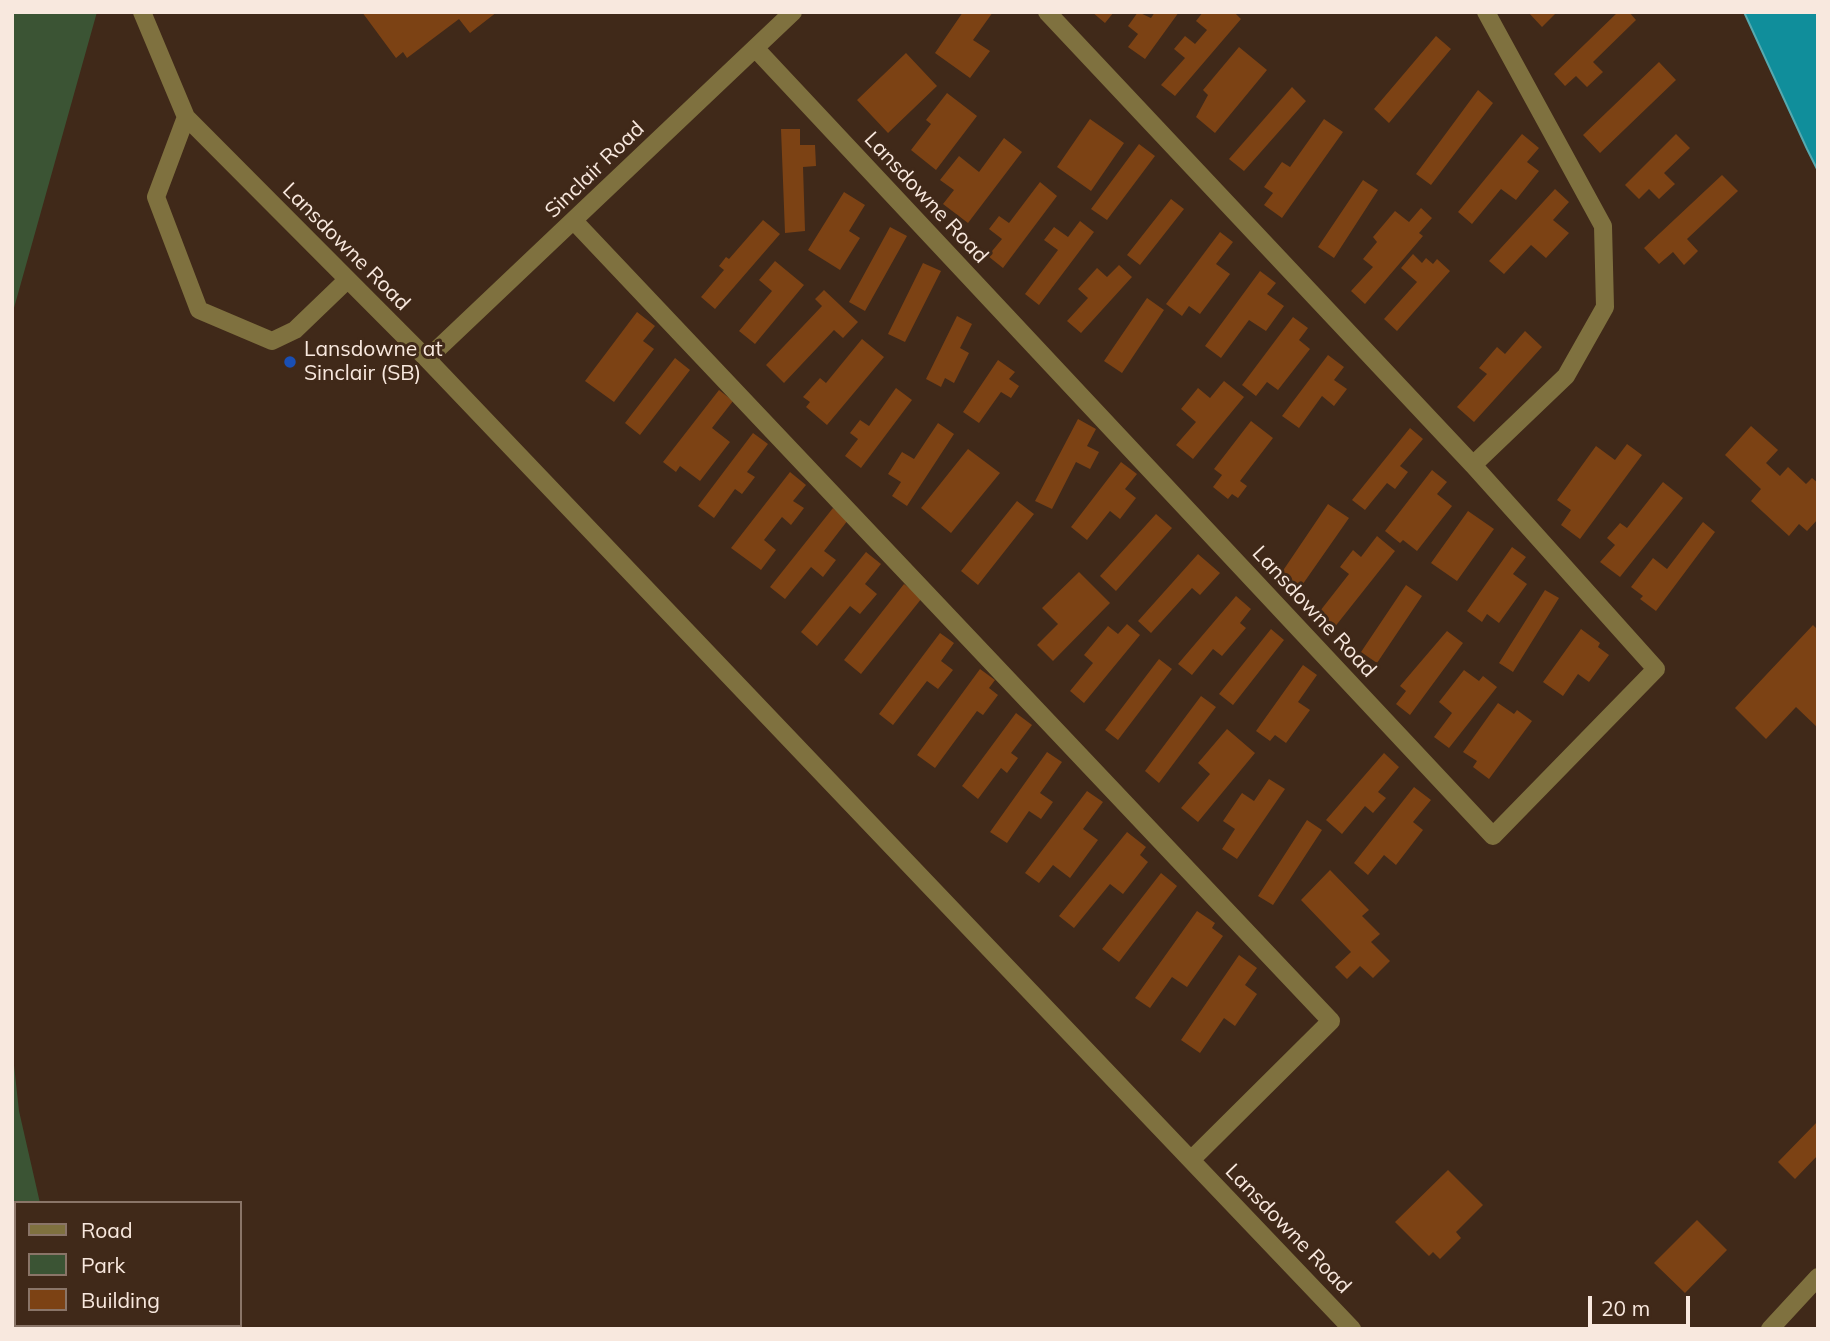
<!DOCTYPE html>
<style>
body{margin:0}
#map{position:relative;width:1830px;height:1341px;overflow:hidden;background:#402919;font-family:Mulish,sans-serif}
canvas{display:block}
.frame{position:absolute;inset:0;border:14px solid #f8e8de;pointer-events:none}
.legend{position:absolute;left:14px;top:1201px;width:228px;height:126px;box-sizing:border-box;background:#402919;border:2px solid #8a7568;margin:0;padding:9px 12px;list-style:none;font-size:21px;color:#f8e8de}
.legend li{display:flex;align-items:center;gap:14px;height:35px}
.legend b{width:35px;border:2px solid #8a7568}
.scale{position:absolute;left:1588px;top:1296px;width:102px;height:32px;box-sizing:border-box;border:4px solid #f8e8de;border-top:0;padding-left:9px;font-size:21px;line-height:24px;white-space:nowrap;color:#f8e8de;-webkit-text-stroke:5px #402919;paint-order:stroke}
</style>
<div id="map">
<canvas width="1830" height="1341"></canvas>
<div class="frame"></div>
<ul class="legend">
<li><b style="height:9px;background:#7f713f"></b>Road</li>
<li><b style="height:19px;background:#3b5434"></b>Park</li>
<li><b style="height:19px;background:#7c4214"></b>Building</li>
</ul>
<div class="scale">20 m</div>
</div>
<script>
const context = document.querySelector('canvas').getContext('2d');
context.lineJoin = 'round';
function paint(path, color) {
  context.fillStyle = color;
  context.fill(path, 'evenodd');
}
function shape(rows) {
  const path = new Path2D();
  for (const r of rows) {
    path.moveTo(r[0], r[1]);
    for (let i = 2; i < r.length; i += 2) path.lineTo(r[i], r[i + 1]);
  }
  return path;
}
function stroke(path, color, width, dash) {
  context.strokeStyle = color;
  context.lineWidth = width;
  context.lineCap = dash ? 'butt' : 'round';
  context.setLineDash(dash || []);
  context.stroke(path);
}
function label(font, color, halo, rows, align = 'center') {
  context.font = font + ' Mulish,sans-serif';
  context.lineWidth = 6;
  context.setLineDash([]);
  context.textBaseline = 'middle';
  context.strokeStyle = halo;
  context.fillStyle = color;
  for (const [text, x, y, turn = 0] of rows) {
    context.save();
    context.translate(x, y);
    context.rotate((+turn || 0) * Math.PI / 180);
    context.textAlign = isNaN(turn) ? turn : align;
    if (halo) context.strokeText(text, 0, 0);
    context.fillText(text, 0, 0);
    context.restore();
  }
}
paint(shape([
 [12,12,97,12,12,315],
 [12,1047,19,1111,40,1203,16,1203,16,1325,68,1325,69,1329,12,1329]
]), '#3b5434');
const water = shape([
 [1744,12,1818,12,1818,171,1807,149,1744,12]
]);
paint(water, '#108e9b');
stroke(water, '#56a9af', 2);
paint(shape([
 [362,12,497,12,470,33,459,19,407,58,403,52,396,58],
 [963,12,993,12,973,40,990,51,970,78,935,53],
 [1092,12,1114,12,1105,23],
 [1138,12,1151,18,1155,12,1179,12,1145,59,1128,47,1138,34,1128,26],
 [1203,12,1234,12,1241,19,1175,96,1161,85,1185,58,1174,49,1185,36,1195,44,1207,30,1196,21],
 [1528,12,1557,12,1542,27],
 [1618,12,1629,12,1636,20,1593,62,1603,72,1587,87,1576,76,1565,86,1554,74],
 [1436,36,1451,49,1389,123,1374,109],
 [1239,47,1267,70,1215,133,1196,117,1208,95,1203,90],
 [906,53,937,86,888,133,857,100],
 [1659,62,1676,80,1600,153,1583,135],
 [1292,87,1306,101,1244,171,1229,159],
 [1478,90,1493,103,1431,185,1416,174],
 [947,93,977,116,936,170,911,150,931,124,926,120],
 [1090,119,1124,143,1091,191,1057,167],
 [1324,119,1343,132,1282,218,1264,205,1273,193,1264,187,1282,162,1290,167],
 [781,129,800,129,800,145,815,145,816,166,803,167,805,231,785,233],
 [1522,134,1539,148,1527,162,1539,171,1516,200,1501,189,1472,224,1458,212],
 [1676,134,1690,148,1664,173,1675,184,1659,199,1649,189,1639,199,1625,185],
 [1004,138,1022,152,968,223,943,204,954,190,940,180,959,156,979,172],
 [1139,144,1155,156,1107,220,1091,209],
 [1722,175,1738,191,1687,239,1698,251,1684,265,1673,252,1659,264,1644,248],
 [1363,180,1378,190,1334,258,1318,247],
 [1040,182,1057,196,1003,268,988,256,1002,239,989,229,999,216,1009,223],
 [1555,189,1569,202,1553,220,1569,233,1546,258,1531,245,1504,274,1489,261],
 [844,192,865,205,849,231,860,238,840,270,808,250],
 [1171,199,1184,209,1140,265,1127,255],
 [1421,208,1432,218,1419,233,1423,236,1365,304,1351,291,1373,267,1363,259,1377,242,1373,237,1395,211,1409,222],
 [763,220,780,234,715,309,701,297,724,270,719,266,726,257,729,259],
 [1080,221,1094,232,1039,305,1025,294,1058,250,1044,240,1054,227,1068,237],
 [890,227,907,236,865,311,849,302],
 [1220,232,1233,242,1216,264,1230,274,1200,314,1189,306,1182,316,1166,304],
 [1413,254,1422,263,1426,258,1433,264,1437,259,1450,271,1397,331,1384,319,1417,282,1401,268],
 [775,261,804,285,755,344,739,331,772,291,759,280],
 [923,263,941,271,905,342,888,334],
 [1119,265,1132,277,1081,333,1067,321,1088,298,1078,289,1097,268,1107,277],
 [1260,271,1276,283,1267,294,1284,306,1266,331,1249,320,1221,358,1205,346],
 [824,290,858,322,843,338,834,330,784,383,766,365,822,306,815,299],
 [1147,298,1164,310,1122,373,1104,361],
 [637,312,655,326,643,341,654,349,614,402,585,381],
 [957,316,972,324,960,348,969,353,954,383,945,378,941,387,926,379],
 [1293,317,1308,328,1299,340,1310,349,1278,390,1267,382,1256,396,1242,385],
 [1525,331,1542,347,1474,422,1457,407,1487,374,1479,368,1497,347,1505,354],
 [862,339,884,357,827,425,806,407,810,402,803,397,820,378,826,383],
 [1328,355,1344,367,1334,380,1347,389,1334,406,1322,396,1299,428,1282,416],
 [675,358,690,370,640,435,625,423],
 [998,360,1015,372,1009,379,1019,386,1011,398,1001,392,979,423,963,412],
 [1224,381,1244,397,1193,459,1176,445,1196,422,1181,409,1198,388,1210,398],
 [896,388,912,400,861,468,845,456,858,439,850,433,860,420,869,426],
 [719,390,733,401,712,428,730,442,700,481,680,466,676,472,663,462],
 [1078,419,1096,429,1087,446,1099,452,1090,469,1076,462,1052,509,1035,501],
 [1251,421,1273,438,1240,481,1247,486,1238,498,1232,494,1228,499,1213,487,1222,475,1214,469],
 [938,423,954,434,907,506,892,496,901,482,888,474,902,452,914,459],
 [1751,426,1778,450,1766,463,1780,476,1788,467,1806,484,1812,478,1818,483,1818,519,1807,531,1799,524,1789,536,1751,501,1761,489,1725,455],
 [1410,428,1423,439,1400,466,1408,472,1395,489,1387,483,1365,510,1352,500],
 [753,433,768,444,747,472,755,477,742,494,735,489,714,518,698,506],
 [1627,444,1642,455,1580,539,1561,525,1571,510,1557,500,1596,446,1615,460],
 [968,449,1000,473,951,533,921,508],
 [1121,462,1137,474,1125,489,1136,498,1120,519,1110,511,1087,540,1071,527],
 [1432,470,1447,482,1437,494,1452,506,1417,551,1403,540,1400,543,1385,531],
 [790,472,806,485,793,501,804,508,791,525,782,517,764,540,776,550,761,570,731,548],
 [1663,482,1683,498,1620,577,1600,562,1615,545,1607,538,1620,523,1627,528],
 [1017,501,1034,514,978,585,961,571],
 [1328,504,1349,518,1298,591,1278,578],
 [833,508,848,520,824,551,836,560,823,577,811,567,785,599,770,587],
 [1468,511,1494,529,1457,581,1431,563],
 [1156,514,1172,528,1116,591,1100,576],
 [1703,522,1715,532,1656,611,1640,599,1643,596,1631,587,1653,558,1667,569],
 [1377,536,1395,551,1330,633,1313,620,1349,574,1340,567,1353,550,1361,557],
 [1512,547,1526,557,1513,574,1527,584,1499,623,1487,614,1482,622,1467,611],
 [866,552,881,564,865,584,877,594,860,614,850,606,817,646,801,632],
 [1198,554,1220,573,1200,595,1192,588,1151,633,1138,621],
 [1079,572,1110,603,1053,661,1037,645,1058,624,1042,608],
 [904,584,922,598,861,674,844,660],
 [1406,585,1422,596,1377,663,1361,652],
 [1545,590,1559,598,1513,672,1499,663],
 [1236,596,1251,609,1240,623,1246,628,1222,656,1213,649,1192,675,1178,664],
 [1127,624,1140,635,1084,703,1070,691,1093,663,1084,655,1108,626,1118,634],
 [1813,625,1818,630,1818,728,1796,707,1766,739,1735,708],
 [1271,629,1284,640,1233,705,1219,694],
 [1581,629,1600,643,1598,647,1609,655,1589,682,1578,674,1563,696,1543,682],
 [1447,631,1463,643,1410,715,1396,704,1406,691,1400,686],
 [940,633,954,643,941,661,953,670,938,689,927,681,893,725,879,714],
 [1159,659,1172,669,1118,740,1105,730],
 [1303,665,1317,675,1298,702,1310,710,1286,743,1275,735,1270,741,1256,731],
 [980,669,995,680,989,688,998,695,983,715,977,711,935,768,917,755],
 [1464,670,1479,681,1483,676,1497,687,1449,748,1434,737,1452,713,1439,702],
 [1201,696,1216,707,1159,783,1145,771],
 [1498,703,1514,714,1517,710,1532,721,1489,779,1473,767,1477,761,1463,752],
 [1016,713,1032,725,1011,753,1018,758,1007,773,1001,768,978,799,962,786],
 [1227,729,1255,753,1198,822,1181,808,1210,774,1198,763],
 [1047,752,1062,762,1040,793,1053,802,1041,819,1029,811,1007,843,990,832],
 [1384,753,1399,767,1378,792,1386,798,1373,813,1365,806,1342,834,1326,820],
 [1269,779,1285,789,1237,859,1222,849,1235,829,1223,821,1242,793,1254,801],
 [1414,787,1431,800,1413,822,1423,830,1396,865,1384,855,1368,875,1354,863],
 [1087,791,1103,802,1083,829,1098,840,1070,878,1053,865,1039,883,1025,873],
 [1307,820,1322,830,1273,905,1258,896],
 [1127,832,1146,847,1140,855,1148,862,1123,894,1110,884,1074,928,1059,916],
 [1330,870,1369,910,1362,916,1380,934,1371,942,1390,961,1373,978,1360,966,1347,979,1335,967,1351,952,1301,900],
 [1161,873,1177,886,1119,962,1102,949],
 [1197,911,1215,923,1212,928,1223,936,1187,987,1172,977,1150,1008,1135,998],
 [1239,955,1257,968,1245,985,1257,994,1235,1026,1224,1018,1200,1053,1181,1040],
 [1818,1121,1818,1155,1795,1179,1778,1162],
 [1448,1170,1483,1205,1456,1232,1461,1238,1440,1259,1433,1252,1429,1256,1395,1222],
 [1697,1220,1727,1250,1685,1293,1654,1263]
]), '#7c4214');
stroke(shape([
 [142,12,186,117,427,359,1352,1329],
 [755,48,1493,836,1656,669,1473,465,1047,12],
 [186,117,156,197,199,310,272,341,295,330,346,281],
 [574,221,1331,1021,1191,1160],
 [427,359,793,12],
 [1473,465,1566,376,1605,307,1603,226,1486,12],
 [1770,1329,1818,1277]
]), '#7f713f', 18);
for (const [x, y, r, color] of [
 [290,362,7,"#1a4fb4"]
]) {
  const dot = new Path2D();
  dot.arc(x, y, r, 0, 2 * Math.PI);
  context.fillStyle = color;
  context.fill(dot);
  stroke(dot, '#402919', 2.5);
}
label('21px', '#f8e8de', '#402919', [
 ["Sinclair Road",595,170,-44],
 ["Lansdowne Road",926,198,47],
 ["Lansdowne Road",346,247,45],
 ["Lansdowne Road",1314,612,47],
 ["Lansdowne Road",1288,1229,46]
]);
label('21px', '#f8e8de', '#402919', [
 ["Lansdowne at",304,350],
 ["Sinclair (SB)",304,374]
], 'left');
</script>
